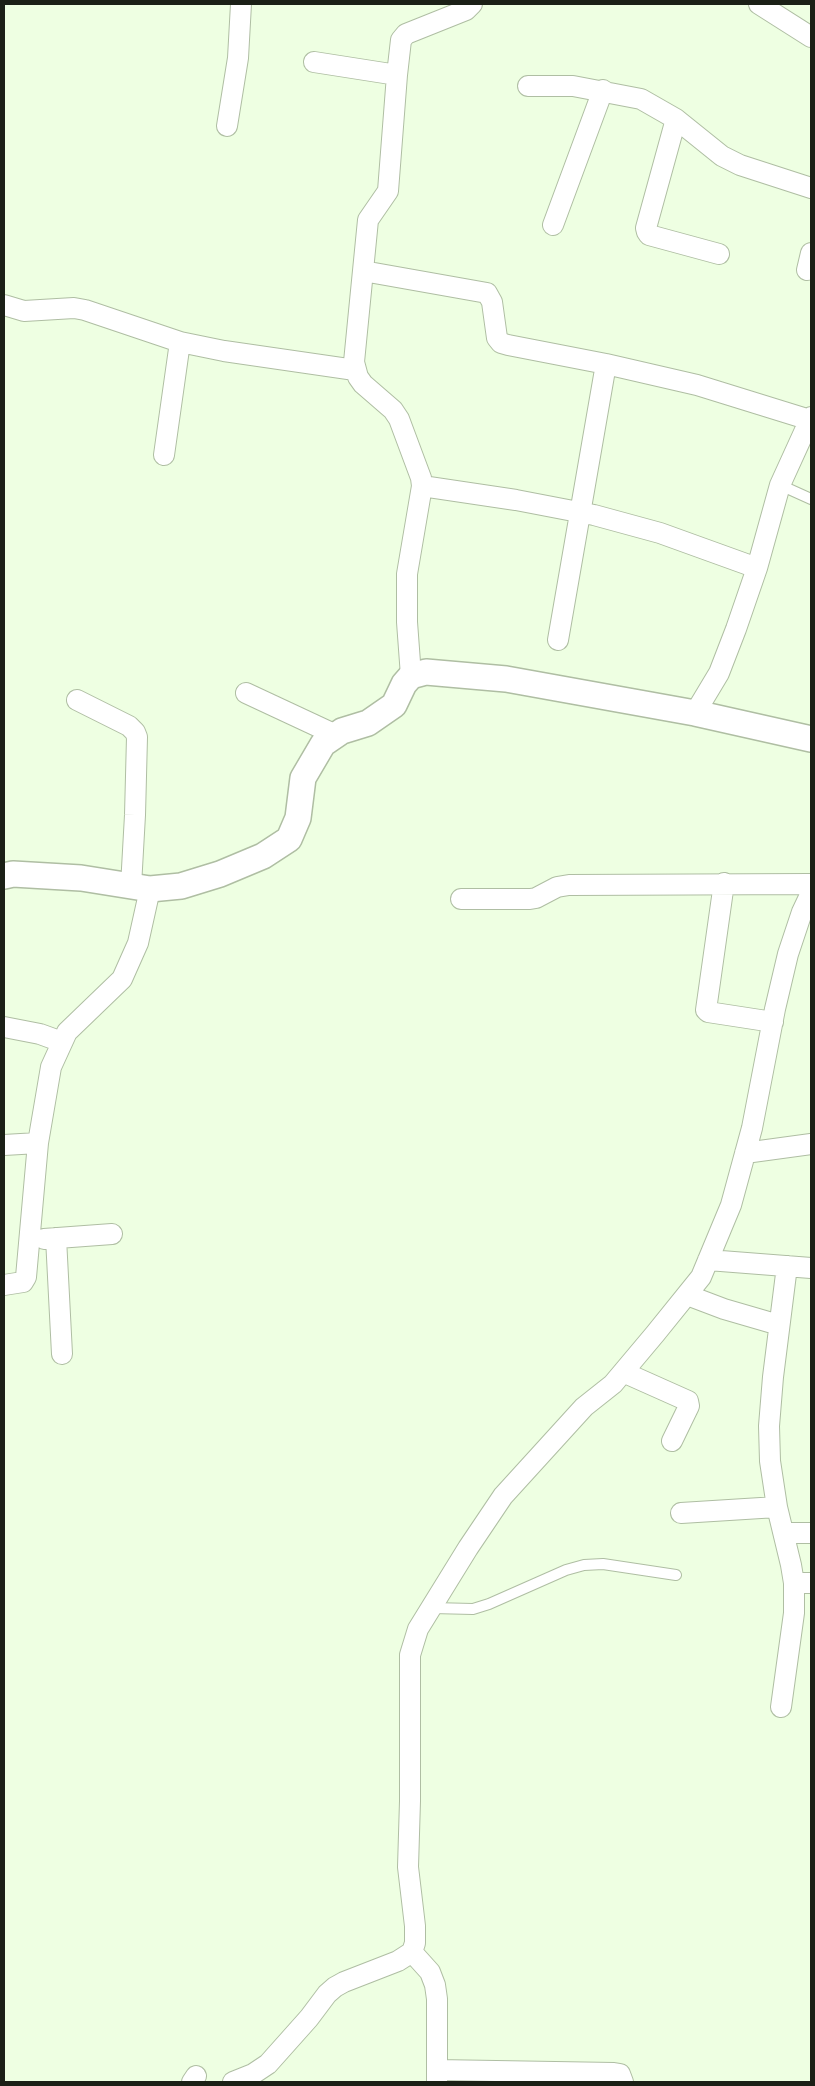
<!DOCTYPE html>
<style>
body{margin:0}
#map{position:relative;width:815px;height:2086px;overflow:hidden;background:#eeffe2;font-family:Raleway,sans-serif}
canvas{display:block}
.frame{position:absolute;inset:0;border:5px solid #1b2016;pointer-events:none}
</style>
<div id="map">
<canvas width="815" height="2086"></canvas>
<div class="frame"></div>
</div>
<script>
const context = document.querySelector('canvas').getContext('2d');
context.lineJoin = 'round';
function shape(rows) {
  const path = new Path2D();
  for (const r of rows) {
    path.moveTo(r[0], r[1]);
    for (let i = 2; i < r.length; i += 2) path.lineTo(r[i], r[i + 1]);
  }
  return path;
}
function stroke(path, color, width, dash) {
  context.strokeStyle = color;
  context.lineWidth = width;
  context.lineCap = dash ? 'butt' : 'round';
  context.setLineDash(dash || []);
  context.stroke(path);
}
const service = shape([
 [780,485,811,499],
 [432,1608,473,1609,489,1604,566,1570,584,1565,603,1564,676,1575]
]);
const minor = shape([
 [759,4,811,37],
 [314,62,397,75],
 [528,86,573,86,641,99,676,119,722,156,740,165,811,188],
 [676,119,646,228,647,232,649,235,719,254],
 [227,126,238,58,241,4],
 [553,225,603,90],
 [807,270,811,253],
 [363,271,487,293,492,302,497,338,501,343,508,345,606,364,697,385,810,420],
 [4,305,24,311,74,308,85,310,180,342,224,351,355,370],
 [164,455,180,342],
 [422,486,516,500,594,515,660,533,757,568],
 [558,640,606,364],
 [411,676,407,622,407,574,422,486,421,478,399,419,393,410,363,384,358,377,354,362,368,220,388,191,397,75,401,40,406,34,466,10,472,4],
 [246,693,336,735],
 [77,700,129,726,135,732,137,737,135,815,131,886],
 [695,713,719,673,736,629,757,568,780,485,811,417],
 [724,883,706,1010,708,1012,773,1022],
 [461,899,530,899,536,898,557,887,569,885,811,884],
 [4,1027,40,1034,62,1042],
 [4,1145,38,1143],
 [745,1153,811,1144],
 [56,1238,62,1354],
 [44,1239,112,1234],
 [708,1260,811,1268],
 [4,1285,23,1282,26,1277,38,1143,51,1067,67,1032,122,979,138,943,150,889],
 [687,1295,724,1309,779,1325],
 [623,1372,688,1401,689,1406,672,1441],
 [681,1513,777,1507],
 [784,1533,811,1533],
 [794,1583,811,1583],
 [781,1707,794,1613,794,1583,791,1565,777,1507,770,1461,769,1426,773,1377,787,1266],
 [412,1952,430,1972,435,1985,437,1999,437,2082],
 [437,2070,614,2073,620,2074,623,2082],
 [192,2082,196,2076],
 [233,2082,253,2074,268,2064,309,2018,327,1994,335,1987,344,1982,398,1961,412,1952,415,1943,415,1926,408,1867,410,1801,410,1655,418,1629,468,1548,503,1496,584,1407,613,1384,655,1334,701,1277,731,1205,752,1128,775,1009,788,954,802,912,811,893]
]);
const tertiary = shape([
 [4,876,13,874,81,878,150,889,181,886,220,874,263,856,289,839,298,818,303,778,323,744,342,731,368,723,394,705,404,684,411,676,426,672,506,679,695,713,811,739]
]);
stroke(service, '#afbea3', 12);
stroke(minor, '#afbea3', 22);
stroke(tertiary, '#afbea3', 28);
stroke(service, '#fff', 10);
stroke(minor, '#fff', 20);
stroke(tertiary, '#fff', 25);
</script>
